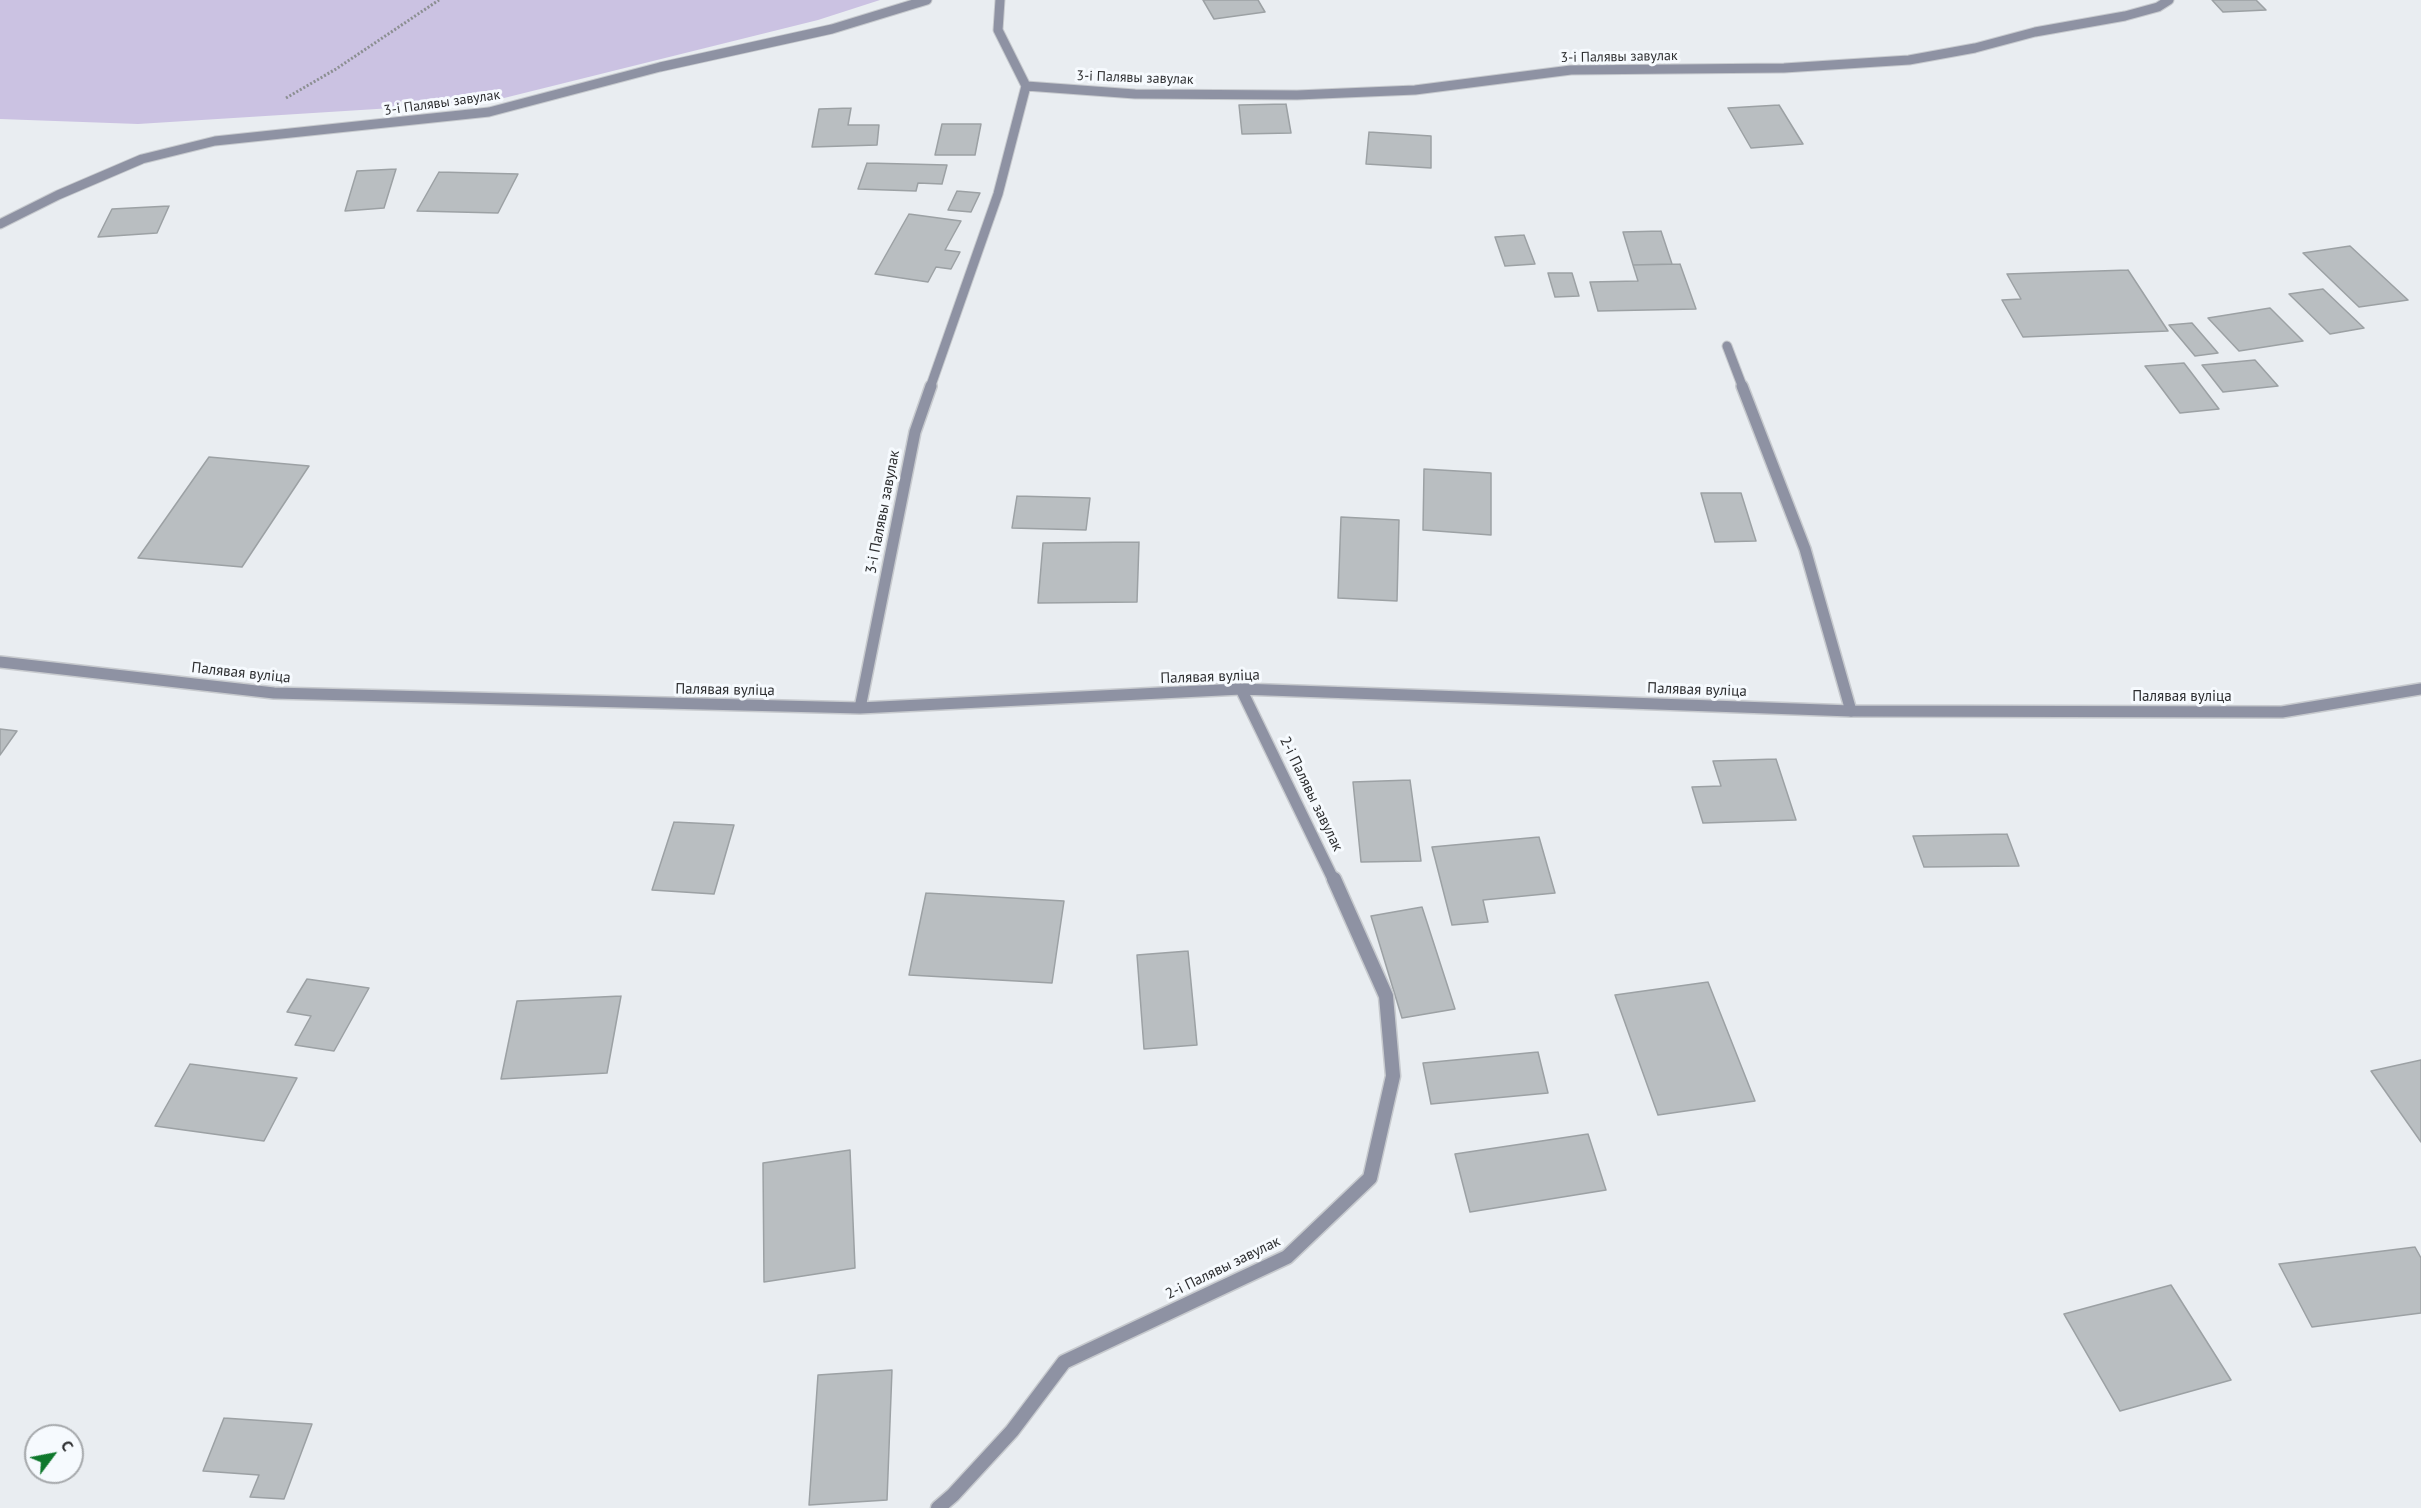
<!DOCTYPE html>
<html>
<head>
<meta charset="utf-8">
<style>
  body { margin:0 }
  #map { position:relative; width:2421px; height:1508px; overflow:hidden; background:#e9edf1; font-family:"PT Sans",sans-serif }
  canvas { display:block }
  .north { position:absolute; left:24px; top:1424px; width:60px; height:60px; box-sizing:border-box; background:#f6fafe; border:2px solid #a5a8ab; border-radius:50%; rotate:58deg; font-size:16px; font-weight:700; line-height:24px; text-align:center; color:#2c2d2f }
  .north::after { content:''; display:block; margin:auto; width:21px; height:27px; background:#0e782c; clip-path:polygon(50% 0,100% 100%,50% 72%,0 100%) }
</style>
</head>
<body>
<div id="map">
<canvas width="2421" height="1508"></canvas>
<div class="north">С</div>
</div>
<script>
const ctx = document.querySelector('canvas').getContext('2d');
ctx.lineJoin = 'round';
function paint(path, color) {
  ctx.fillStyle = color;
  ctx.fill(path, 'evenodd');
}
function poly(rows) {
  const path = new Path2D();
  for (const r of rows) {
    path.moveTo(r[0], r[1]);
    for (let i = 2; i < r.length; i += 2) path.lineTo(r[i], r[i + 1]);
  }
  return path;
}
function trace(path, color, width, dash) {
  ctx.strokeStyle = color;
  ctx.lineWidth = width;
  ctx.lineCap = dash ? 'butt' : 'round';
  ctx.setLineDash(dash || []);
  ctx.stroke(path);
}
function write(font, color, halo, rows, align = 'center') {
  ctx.font = font + ' "PT Sans",sans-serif';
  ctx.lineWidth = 6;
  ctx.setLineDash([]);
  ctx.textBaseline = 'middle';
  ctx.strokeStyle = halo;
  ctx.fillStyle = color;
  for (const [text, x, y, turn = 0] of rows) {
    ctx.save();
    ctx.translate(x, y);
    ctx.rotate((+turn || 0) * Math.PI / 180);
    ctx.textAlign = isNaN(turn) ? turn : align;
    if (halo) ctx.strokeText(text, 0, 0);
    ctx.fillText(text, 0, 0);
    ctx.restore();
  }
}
paint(poly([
  [0,0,880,0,818,20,488,102,138,124,0,119]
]), '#cbc2e2');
const building = poly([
  [1203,0,1258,0,1265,12,1214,19,1203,0],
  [2212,0,2256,0,2266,10,2223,12,2212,0],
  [1286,104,1291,133,1242,134,1239,105,1286,104],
  [1779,105,1803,144,1751,148,1728,108,1779,105],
  [851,108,848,125,879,125,877,145,812,147,819,109,851,108],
  [942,124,981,124,975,155,935,155,942,124],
  [1369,132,1431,136,1431,168,1366,164,1369,132],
  [867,163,947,165,942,184,918,183,916,191,858,189,867,163],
  [396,169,384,208,345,211,357,171,396,169],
  [439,172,518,174,498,213,417,211,439,172],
  [957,191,980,193,971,212,948,210,957,191],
  [169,206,157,233,98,237,112,209,169,206],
  [909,214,961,221,945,250,960,252,951,269,936,267,928,282,875,274,909,214],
  [1661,231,1672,264,1633,265,1623,232,1661,231],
  [1524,235,1535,264,1505,266,1495,237,1524,235],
  [2350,246,2408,300,2359,307,2303,253,2350,246],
  [1680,264,1696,309,1598,311,1590,282,1638,281,1633,265,1680,264],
  [2128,270,2168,331,2023,337,2002,300,2021,299,2007,274,2128,270],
  [1548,273,1572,273,1579,296,1555,297,1548,273],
  [2323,289,2364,328,2330,334,2289,294,2323,289],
  [2270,308,2303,341,2239,351,2208,318,2270,308],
  [2192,323,2218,353,2195,356,2169,325,2192,323],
  [2255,360,2278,386,2223,392,2202,365,2255,360],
  [2184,363,2219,409,2180,413,2145,366,2184,363],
  [209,457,309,466,242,567,138,558,209,457],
  [1424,469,1491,473,1491,535,1423,530,1424,469],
  [1701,493,1741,493,1756,541,1715,542,1701,493],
  [1017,496,1090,498,1086,530,1012,528,1017,496],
  [1341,517,1399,520,1397,601,1338,598,1341,517],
  [1139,542,1137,602,1038,603,1043,543,1139,542],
  [0,729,17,731,0,755,0,729],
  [1776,759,1796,820,1703,823,1692,787,1721,786,1713,761,1776,759],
  [1410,780,1421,861,1361,862,1353,782,1410,780],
  [674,822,734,825,714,894,652,890,674,822],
  [2007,834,2019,866,1924,867,1913,836,2007,834],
  [1539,837,1555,893,1483,900,1488,922,1452,925,1432,847,1539,837],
  [926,893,1064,901,1052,983,909,975,926,893],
  [1422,907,1455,1009,1402,1018,1371,916,1422,907],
  [1188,951,1197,1045,1144,1049,1137,955,1188,951],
  [307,979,369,988,334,1051,295,1045,311,1016,287,1012,307,979],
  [1708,982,1755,1101,1658,1115,1615,995,1708,982],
  [621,996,607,1073,501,1079,517,1001,621,996],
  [1538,1052,1548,1093,1431,1104,1423,1063,1538,1052],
  [2421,1060,2421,1142,2371,1071,2421,1060],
  [190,1064,297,1078,264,1141,155,1126,190,1064],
  [1588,1134,1606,1190,1470,1212,1455,1154,1588,1134],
  [850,1150,855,1268,764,1282,763,1163,850,1150],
  [2415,1247,2421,1258,2421,1313,2312,1327,2279,1264,2415,1247],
  [2171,1285,2231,1380,2120,1411,2064,1314,2171,1285],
  [892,1370,887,1500,809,1505,818,1375,892,1370],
  [224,1418,312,1424,284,1499,250,1497,259,1475,203,1471,224,1418]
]);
paint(building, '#b9bec1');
trace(building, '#9ca1a4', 1.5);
const serviceFar1 = poly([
  [1727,346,1743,388]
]);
const service = poly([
  [1742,386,1805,549,1851,711]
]);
const minorFar2 = poly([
  [1026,86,1135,94,1297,95,1415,90,1571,70,1784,68,1909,60,1975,48,2035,32,2125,16,2158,7,2169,0],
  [0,224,58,195,142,159,215,141,489,112,660,67,832,29,927,0],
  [930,388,998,194,1026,86,998,30,1000,0]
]);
const minorFar1 = poly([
  [0,662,274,693,860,708,1241,689,1851,711,2282,712,2421,689],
  [1241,689,1334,881],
  [860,708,915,432,931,386]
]);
const minor = poly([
  [938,1508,953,1495,1012,1431,1064,1362,1287,1257,1370,1178,1393,1076,1386,996,1334,879]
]);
trace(serviceFar1, '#c7cace', 11);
trace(service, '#c7cace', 14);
trace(minorFar2, '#c7cace', 11);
trace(minorFar1, '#c7cace', 14);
trace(minor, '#c7cace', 17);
trace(poly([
  [286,98,336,69,439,0]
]), '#8c8f92', 3, [2, 2]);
trace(serviceFar1, '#8e92a3', 9);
trace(service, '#8e92a3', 11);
trace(minorFar2, '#8e92a3', 9);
trace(minorFar1, '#8e92a3', 11);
trace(minor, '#8e92a3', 14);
write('14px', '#2c2d2f', '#f6fafe', [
  ["3-і Палявы завулак",1619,57,-1],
  ["3-і Палявы завулак",1135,78,2],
  ["3-і Палявы завулак",442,103,-8]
]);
write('15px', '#2c2d2f', '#f6fafe', [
  ["3-і Палявы завулак",883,512,-79],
  ["Палявая вуліца",241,673,6],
  ["Палявая вуліца",1210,677,-2],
  ["Палявая вуліца",725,690,1],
  ["Палявая вуліца",1697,690,2],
  ["Палявая вуліца",2182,697],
  ["2-і Палявы завулак",1311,794,64],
  ["2-і Палявы завулак",1223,1268,-26]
]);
</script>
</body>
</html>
